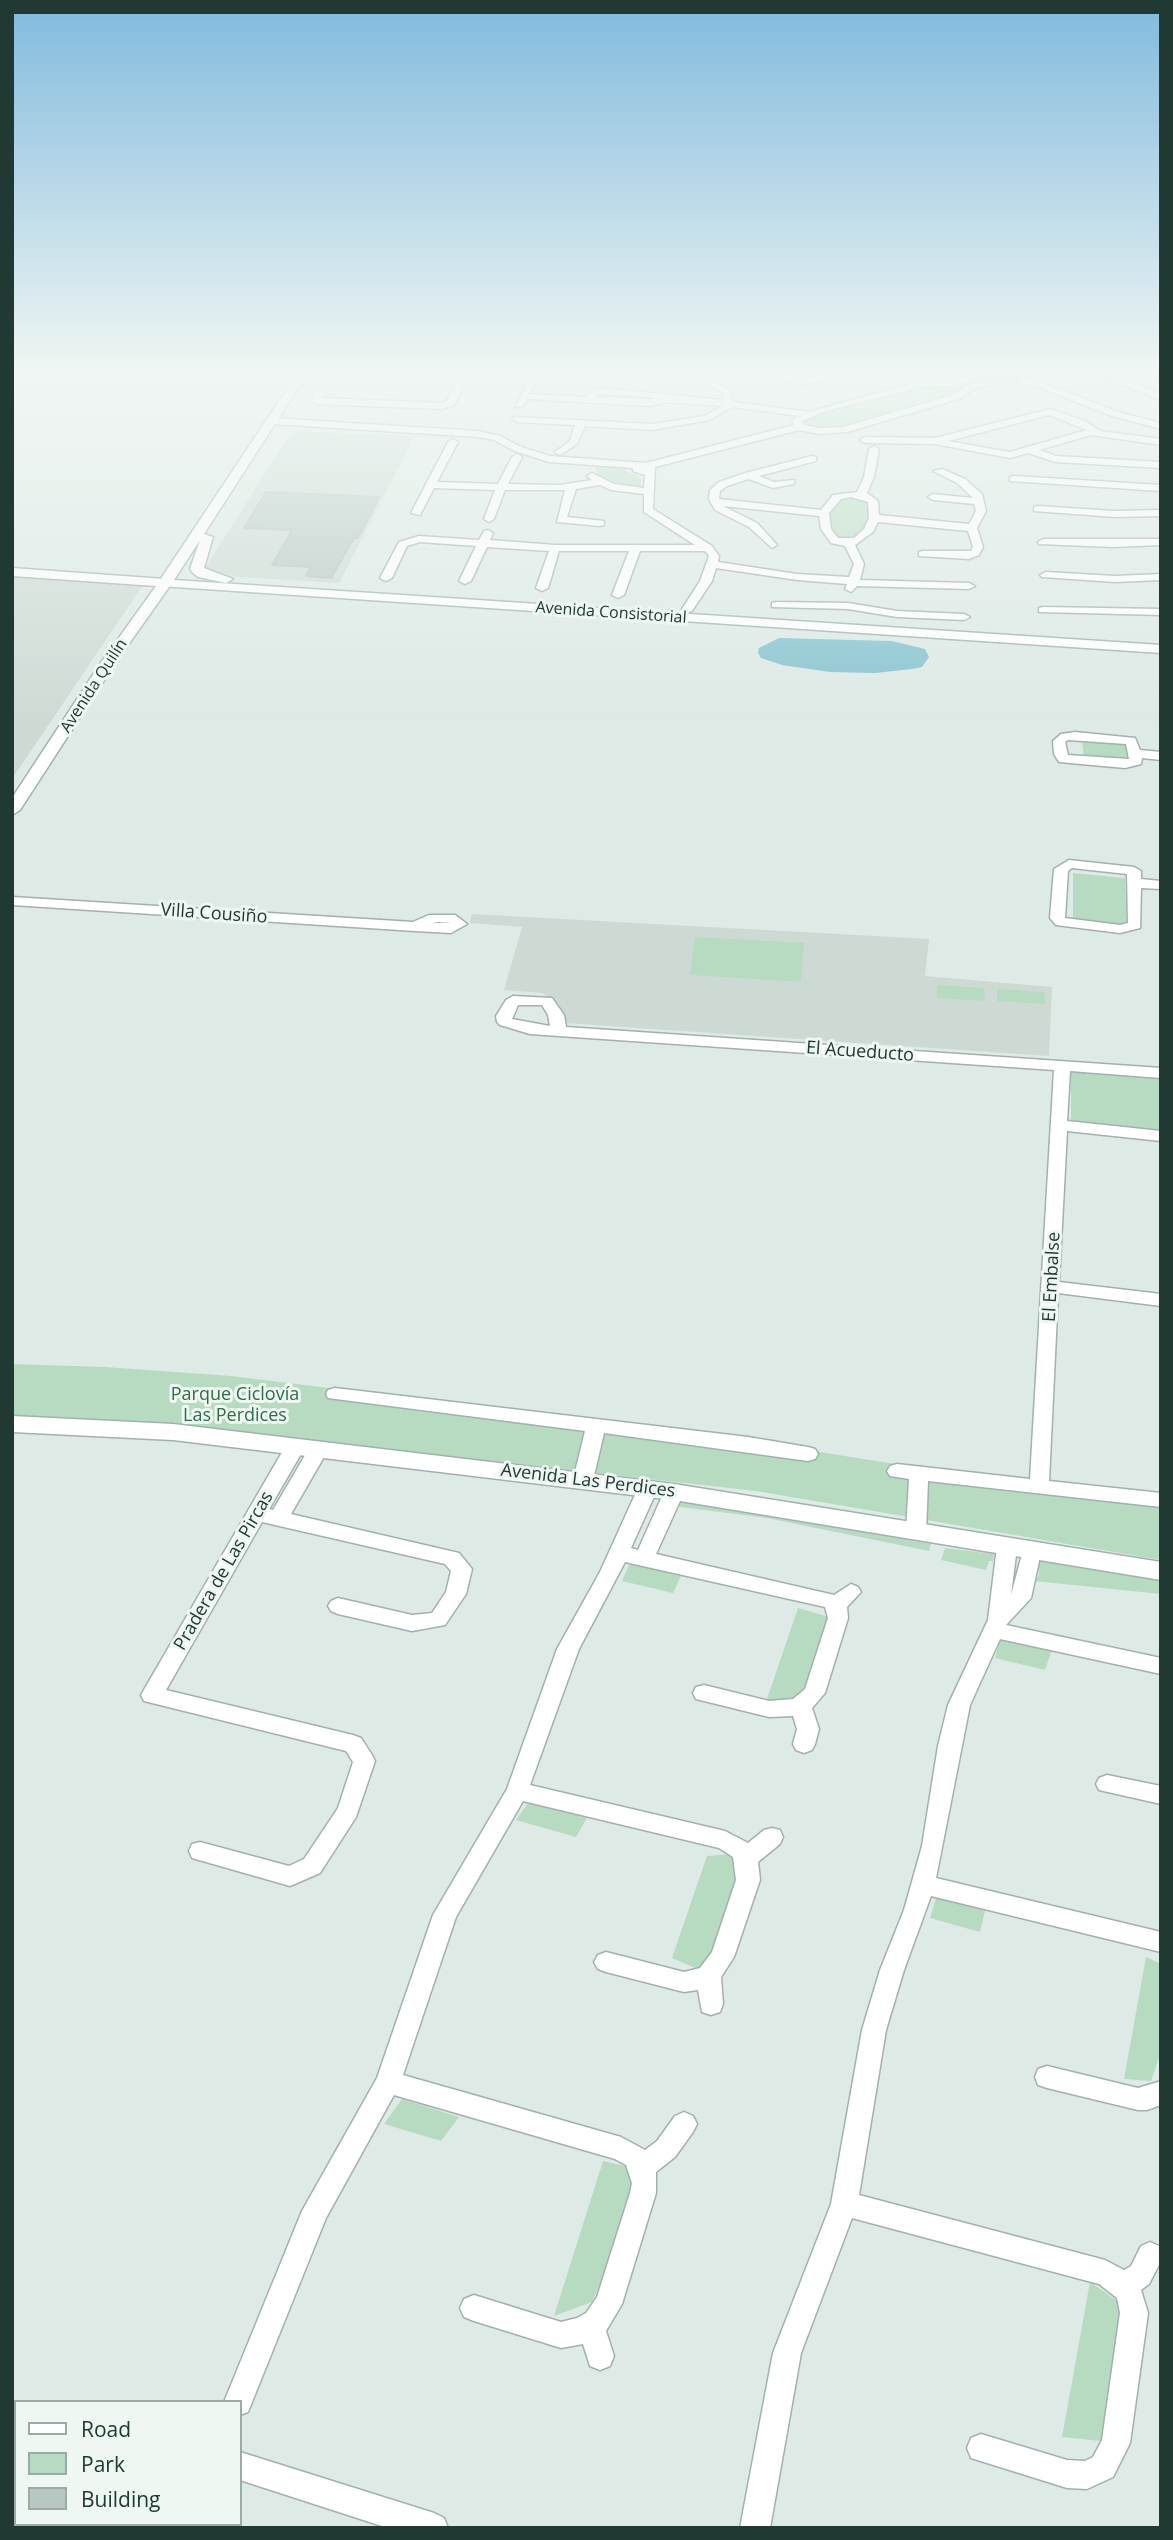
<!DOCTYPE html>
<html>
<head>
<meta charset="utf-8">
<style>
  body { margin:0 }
  #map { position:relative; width:1173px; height:2540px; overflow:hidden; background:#deeae5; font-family:"Open Sans",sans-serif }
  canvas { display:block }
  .frame { position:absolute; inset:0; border:14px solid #203933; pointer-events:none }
  .legend { position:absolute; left:14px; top:2400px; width:228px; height:126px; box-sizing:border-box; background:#eff7f3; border:2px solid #9caba6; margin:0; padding:9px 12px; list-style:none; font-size:21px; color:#203933 }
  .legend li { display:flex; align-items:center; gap:14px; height:35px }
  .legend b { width:35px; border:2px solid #9caba6 }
</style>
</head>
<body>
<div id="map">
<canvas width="1173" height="2540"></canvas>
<div class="frame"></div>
<ul class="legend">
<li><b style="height:9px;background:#fff"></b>Road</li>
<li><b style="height:19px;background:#b7dbc1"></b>Park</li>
<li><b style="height:19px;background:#b7c7c1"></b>Building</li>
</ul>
</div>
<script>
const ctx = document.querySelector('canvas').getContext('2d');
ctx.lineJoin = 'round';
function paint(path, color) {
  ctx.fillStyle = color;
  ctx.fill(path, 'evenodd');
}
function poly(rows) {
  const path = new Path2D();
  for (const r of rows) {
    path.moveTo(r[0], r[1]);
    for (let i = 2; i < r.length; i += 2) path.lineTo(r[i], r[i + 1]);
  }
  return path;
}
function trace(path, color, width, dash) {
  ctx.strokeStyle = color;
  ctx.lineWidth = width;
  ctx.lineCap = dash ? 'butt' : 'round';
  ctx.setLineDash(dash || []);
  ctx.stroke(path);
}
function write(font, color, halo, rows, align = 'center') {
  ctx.font = font + ' "Open Sans",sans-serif';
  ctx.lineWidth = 6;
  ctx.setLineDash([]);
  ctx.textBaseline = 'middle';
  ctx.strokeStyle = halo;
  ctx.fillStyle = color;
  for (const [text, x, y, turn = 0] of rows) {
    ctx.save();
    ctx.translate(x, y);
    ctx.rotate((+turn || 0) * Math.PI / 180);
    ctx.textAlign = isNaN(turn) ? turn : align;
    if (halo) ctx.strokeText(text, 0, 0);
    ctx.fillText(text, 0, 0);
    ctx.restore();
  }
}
paint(poly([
  [292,431,415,436,339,583,238,577,205,568],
  [12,576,143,585,12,779],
  [472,914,929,939,925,976,1052,987,1049,1056,565,1023,565,1015,543,993,504,990,522,927,470,923]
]), '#cddad4');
paint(poly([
  [986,371,1041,371,1031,380,983,386,961,400,850,432,826,434,808,431,798,420,805,416,925,383,978,377],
  [595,467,623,469,642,479,640,489,615,485,598,475],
  [850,496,864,498,869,503,870,516,867,525,853,540,836,538,829,524,832,508,841,498],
  [1082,739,1131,742,1133,763,1084,760],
  [1073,873,1125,878,1127,930,1073,925],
  [695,937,804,943,801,982,690,975],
  [937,985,984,988,985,1001,937,998],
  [997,989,1044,992,1046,1004,997,1001],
  [1071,1072,1161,1078,1161,1131,1071,1122],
  [12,1364,105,1367,231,1376,712,1435,1161,1506,1161,1560,756,1491,694,1484,209,1431,12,1419],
  [675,1501,730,1506,931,1544,929,1551,767,1518,673,1506],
  [945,1548,994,1554,993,1561,989,1561,986,1570,941,1560],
  [1039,1561,1161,1579,1161,1594,1034,1581,1039,1575],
  [630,1563,681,1576,673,1593,622,1581],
  [798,1608,829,1617,803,1694,791,1704,767,1699],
  [1001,1637,1052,1650,1045,1670,995,1658],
  [528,1803,587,1818,576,1837,516,1820],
  [734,1854,738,1873,711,1959,698,1969,672,1958,707,1856],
  [937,1895,986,1907,980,1932,930,1918],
  [1146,1957,1161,1964,1161,2052,1151,2081,1124,2079],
  [402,2099,459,2117,441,2141,384,2124],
  [603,2161,634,2168,629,2199,607,2267,592,2302,554,2316],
  [1090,2282,1123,2305,1101,2441,1062,2437]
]), '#b7dbc1');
paint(poly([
  [779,638,892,641,925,649,929,657,922,667,912,669,875,673,830,672,782,665,761,658,758,653,759,648]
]), '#86c3cf');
const building = poly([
  [266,492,379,497,358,538,354,538,331,578,306,576,311,567,272,565,292,530,244,528,266,492]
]);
paint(building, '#b7c7c1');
trace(building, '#b1c3bc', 2);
const minor = poly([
  [355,371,400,371,405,374,400,377,359,375,355,371],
  [458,371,467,371,470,374,454,405,443,409,317,404,312,401,315,391,320,388,325,391,322,398,442,403,447,401,460,374,458,371],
  [532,371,541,371,529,394,586,397,588,392,601,388,724,400,723,393,696,380,633,371,664,371,701,375,730,390,733,402,809,412,921,381,958,379,977,374,982,377,958,385,921,387,826,411,802,421,803,425,820,428,843,427,953,395,967,385,999,379,999,383,973,389,959,399,847,432,820,434,799,430,655,467,653,509,712,546,719,556,718,562,797,574,849,577,854,564,845,546,831,543,821,529,819,516,723,506,757,523,777,545,772,548,749,527,715,510,709,499,710,490,719,482,745,473,812,456,816,457,816,461,759,476,774,482,794,480,794,484,773,488,749,479,727,486,720,491,719,499,821,510,833,495,857,492,864,477,869,449,874,446,879,449,874,477,867,493,878,501,879,515,969,524,976,511,974,504,933,500,928,497,933,494,973,498,957,483,933,471,942,469,965,479,982,494,986,511,977,528,983,547,979,555,969,559,919,556,919,552,923,551,971,551,973,547,968,531,878,522,873,532,855,545,864,564,860,580,969,583,975,586,969,589,857,586,851,592,845,589,847,584,797,580,716,568,712,581,692,611,688,612,682,609,700,581,709,556,705,551,640,551,624,595,618,598,612,595,629,551,559,551,548,588,542,591,536,588,549,551,487,547,471,581,465,584,459,581,476,546,420,542,407,546,392,578,386,581,380,578,399,542,419,536,479,540,484,531,488,530,493,533,490,540,555,545,695,545,644,512,644,494,611,490,600,485,576,489,567,517,604,521,604,525,600,526,557,522,565,490,505,490,494,519,489,522,484,519,495,490,434,488,420,515,411,513,448,442,453,439,458,442,437,482,498,484,512,457,517,454,522,457,508,484,560,485,592,480,587,476,592,473,614,484,644,488,645,475,633,471,633,468,549,462,515,451,494,440,478,437,271,424,266,421,271,418,478,431,500,436,521,447,550,456,646,463,794,425,792,420,799,416,732,407,709,420,652,430,585,426,577,444,560,455,555,452,570,441,575,425,517,422,512,419,514,417,652,424,704,416,723,406,666,402,651,406,527,399,522,407,516,407,532,371],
  [601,394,650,397,655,399,595,397,601,394],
  [851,497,868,502,869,518,864,529,854,538,838,538,831,529,829,513,841,499,851,497],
  [773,371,784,371,795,378,804,379,842,371,859,371,804,385,789,382,773,371],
  [1145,371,1161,371,1161,377,1147,373,1145,371],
  [1110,377,1128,380,1161,394,1161,400,1123,385,1107,382,1107,378,1110,377],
  [1023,378,1044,383,1118,412,1161,423,1161,429,1112,416,1038,387,1020,383,1018,381,1023,378],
  [1050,409,1085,421,1100,431,1161,439,1161,445,1091,435,1039,450,1056,456,1161,462,1161,468,1055,462,1028,453,1010,458,935,444,865,443,860,440,865,437,935,438,1050,409],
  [1049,415,1087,430,1010,452,948,441,1049,415],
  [1014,476,1161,485,1161,491,1010,481,1010,477,1014,476],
  [1038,506,1115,511,1161,510,1161,516,1115,517,1034,511,1034,507,1038,506],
  [1043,539,1161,539,1161,545,1113,547,1039,544,1038,542,1043,539],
  [1046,572,1115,576,1161,574,1161,580,1115,582,1042,577,1040,575,1046,572],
  [776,602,848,603,897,611,964,614,970,617,964,620,897,617,848,609,772,607,772,603,776,602],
  [1043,607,1161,609,1161,615,1039,612,1039,608,1043,607],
  [1075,732,1135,738,1140,750,1161,752,1161,760,1142,758,1141,764,1125,768,1059,762,1054,754,1053,741,1061,734,1075,732],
  [1068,740,1126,744,1129,759,1068,755,1065,742,1068,740],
  [1069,860,1134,867,1141,871,1141,879,1161,881,1161,889,1141,888,1140,928,1120,933,1056,925,1050,918,1054,869,1069,860],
  [1072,868,1127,874,1128,923,1120,925,1065,918,1068,871,1072,868],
  [12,897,413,922,429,915,455,915,467,924,451,933,415,931,12,905,12,897],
  [438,922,451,923,432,923,438,922],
  [513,996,552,998,564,1015,566,1027,1161,1068,1161,1078,1070,1071,1067,1121,1161,1131,1161,1141,1067,1131,1059,1282,1161,1294,1161,1306,1058,1293,1049,1481,1161,1493,1161,1507,928,1481,926,1532,923,1537,916,1539,909,1537,906,1532,909,1479,890,1476,887,1471,890,1466,897,1464,1030,1479,1054,1070,530,1034,500,1025,497,1022,496,1016,506,1000,513,996],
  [518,1005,542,1005,548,1015,550,1026,512,1019,518,1005],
  [335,1388,748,1437,808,1447,815,1449,818,1454,815,1459,808,1461,604,1433,593,1480,590,1485,583,1487,576,1485,573,1480,585,1431,328,1398,326,1394,328,1390,335,1388],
  [295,1440,302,1442,305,1447,269,1509,273,1510,311,1445,325,1445,328,1450,291,1514,459,1553,472,1569,466,1594,445,1625,412,1631,338,1614,331,1611,328,1606,331,1601,338,1598,412,1615,432,1613,446,1592,451,1571,445,1564,262,1522,166,1690,353,1735,361,1738,372,1755,375,1761,356,1817,320,1873,290,1886,192,1858,189,1851,192,1844,200,1842,289,1866,304,1859,338,1808,353,1762,346,1751,152,1703,144,1701,141,1695,288,1442,295,1440],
  [648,1481,655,1483,658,1488,631,1548,638,1550,664,1492,667,1487,674,1485,681,1487,684,1492,656,1554,834,1595,851,1584,858,1587,861,1592,847,1607,848,1618,825,1693,812,1708,819,1729,815,1744,812,1750,804,1753,796,1750,793,1744,797,1729,793,1716,769,1717,696,1699,693,1693,696,1687,704,1685,769,1701,793,1699,805,1689,828,1618,825,1607,625,1562,579,1649,530,1785,725,1831,748,1843,764,1830,772,1828,780,1830,783,1837,780,1844,758,1862,760,1880,734,1957,721,1977,723,2004,720,2012,711,2015,702,2012,698,1990,684,1992,606,1972,598,1969,594,1962,598,1955,606,1952,684,1972,700,1968,712,1952,736,1880,733,1857,719,1848,523,1801,456,1917,403,2075,621,2137,645,2150,657,2141,675,2116,684,2112,693,2116,697,2124,693,2132,675,2157,656,2172,656,2193,622,2304,606,2331,614,2356,610,2366,600,2370,590,2366,583,2344,561,2348,474,2321,464,2317,460,2308,464,2299,474,2295,561,2322,577,2318,586,2313,597,2297,630,2193,632,2183,626,2165,615,2159,394,2095,326,2218,248,2412,240,2415,240,2402,224,2402,302,2211,377,2078,433,1915,507,1789,557,1649,600,1572,638,1488,641,1483,648,1481],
  [1007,1540,1014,1542,1017,1547,1011,1595,1024,1547,1031,1545,1038,1547,1041,1552,1031,1598,1006,1625,1161,1658,1161,1674,1000,1639,970,1705,936,1878,1161,1932,1161,1952,931,1896,904,1970,886,2030,859,2195,1105,2260,1124,2270,1131,2266,1141,2246,1150,2242,1159,2246,1161,2261,1149,2284,1141,2290,1148,2313,1130,2443,1113,2477,1087,2489,1067,2488,971,2458,967,2448,971,2438,981,2434,1067,2460,1085,2461,1093,2457,1102,2440,1120,2313,1117,2298,1099,2284,852,2218,801,2353,770,2528,740,2528,773,2353,831,2204,862,2030,880,1970,904,1910,922,1846,938,1746,948,1705,988,1620,997,1547,1000,1542,1007,1540],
  [1107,1775,1161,1786,1161,1804,1099,1790,1096,1784,1099,1778,1107,1775],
  [1047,2066,1138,2088,1161,2081,1161,2105,1147,2110,1138,2110,1047,2088,1038,2085,1035,2077,1038,2069,1047,2066],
  [240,2452,434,2513,444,2518,448,2528,388,2528,240,2480,240,2452],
  [156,2524,185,2524,184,2528,155,2528,156,2524]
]);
const tertiary = poly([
  [12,568,165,579,172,583,114,665,20,810,12,815,12,798,100,664,156,586,12,576,12,568],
  [12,1416,173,1424,674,1484,1161,1562,1161,1580,674,1500,173,1440,12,1432,12,1416]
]);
const secondary = poly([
  [299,371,309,371,204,534,213,537,204,568,233,579,226,583,198,577,192,572,190,569,200,540,174,580,1161,645,1161,653,160,586,158,583,299,371]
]);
trace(minor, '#a1b1ac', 3);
trace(tertiary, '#a1b1ac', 3);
trace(secondary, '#9eb5ad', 3);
paint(minor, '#fff');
paint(tertiary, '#fff');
paint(secondary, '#fff');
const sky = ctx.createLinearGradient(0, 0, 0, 726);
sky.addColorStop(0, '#81bade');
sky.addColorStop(0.51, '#f0f6f3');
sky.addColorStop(1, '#f0f6f300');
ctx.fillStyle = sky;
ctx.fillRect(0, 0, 1173, 726);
write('16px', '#203933', '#eff7f3', [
  ["Avenida Consistorial",611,613,4],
  ["Avenida Quilín",94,686,-57]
]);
write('18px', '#203933', '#eff7f3', [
  ["Villa Cousiño",214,914,4],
  ["El Acueducto",860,1052,4],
  ["El Embalse",1052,1277,-87],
  ["Avenida Las Perdices",588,1481,7],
  ["Pradera de Las Pircas",224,1571,-60]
]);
write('18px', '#2b6f46', '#eff7f3', [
  ["Parque Ciclovía",235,1395],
  ["Las Perdices",235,1416]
]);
</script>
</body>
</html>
